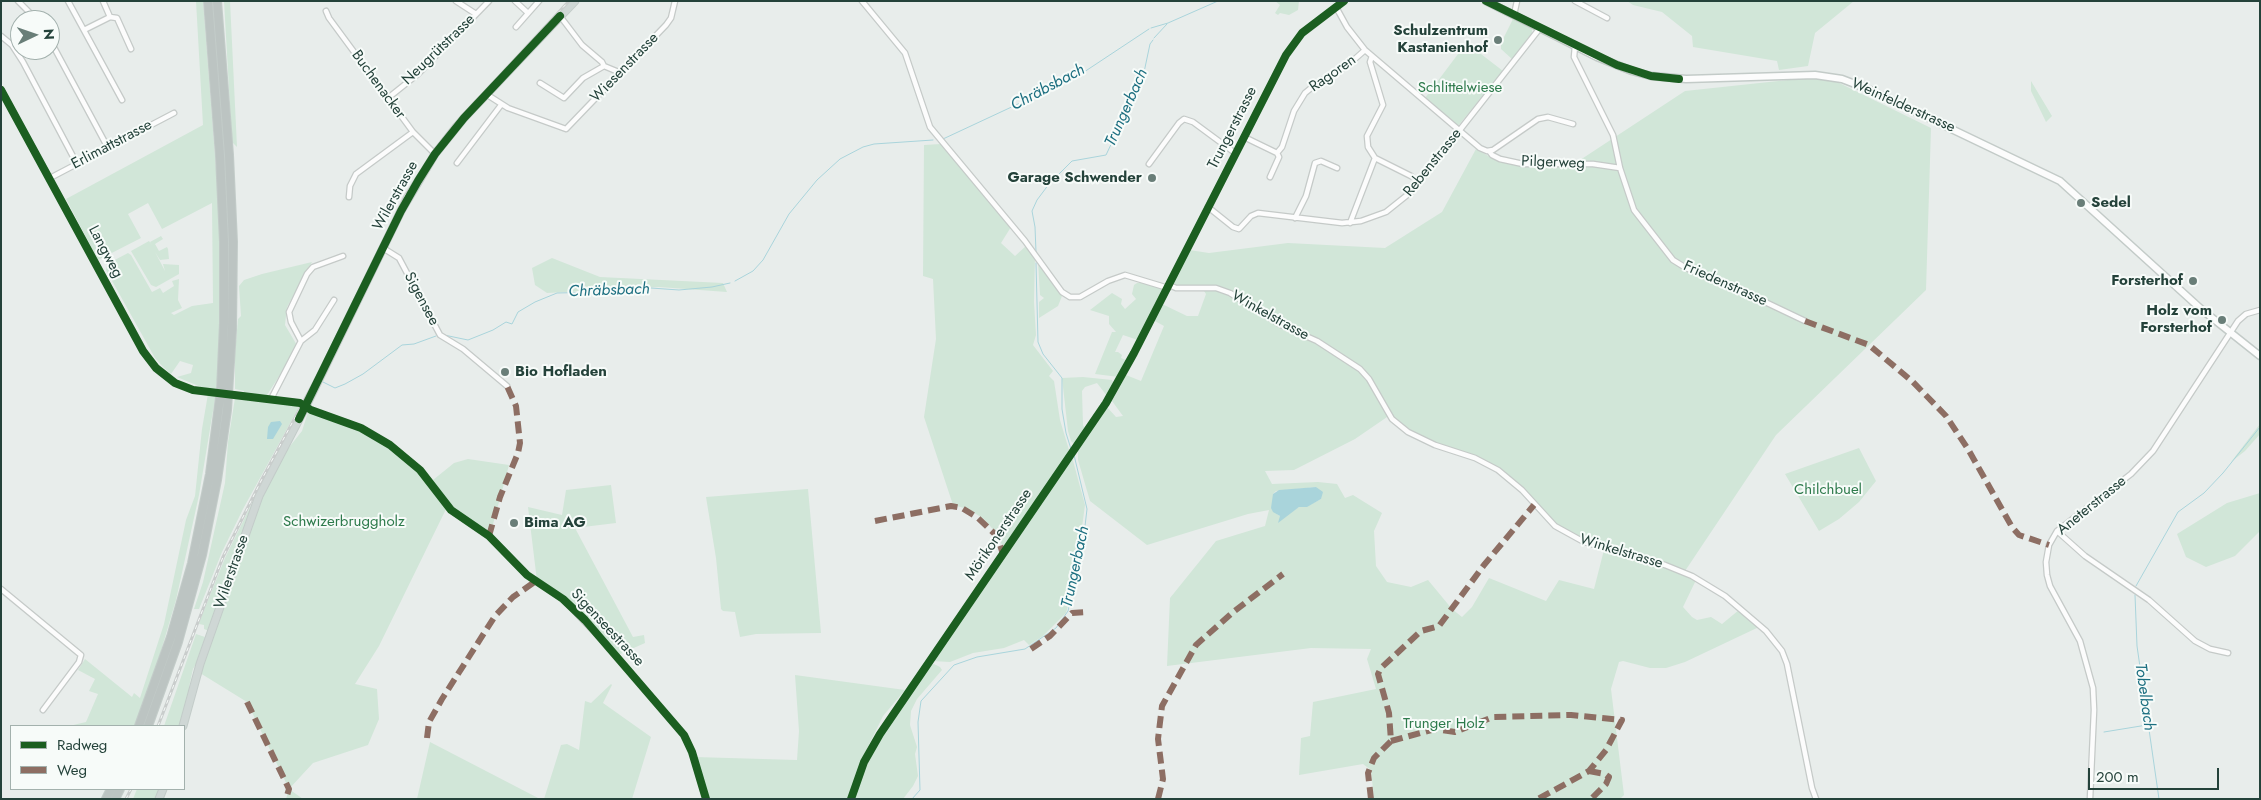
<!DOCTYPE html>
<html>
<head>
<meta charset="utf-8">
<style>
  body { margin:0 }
  #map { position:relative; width:2261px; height:800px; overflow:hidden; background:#e8edeb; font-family:Jost,sans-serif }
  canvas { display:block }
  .frame { position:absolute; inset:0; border:2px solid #24423a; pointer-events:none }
  .legend { position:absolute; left:10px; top:725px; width:175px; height:65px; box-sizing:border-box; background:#f7fbf9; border:1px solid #a3b1ad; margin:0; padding:6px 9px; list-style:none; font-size:15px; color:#24423a }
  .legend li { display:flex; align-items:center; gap:10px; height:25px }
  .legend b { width:25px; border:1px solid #a3b1ad }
  .north { position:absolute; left:10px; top:10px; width:50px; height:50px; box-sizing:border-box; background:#f7fbf9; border:1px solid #a3b1ad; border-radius:50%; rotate:87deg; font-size:14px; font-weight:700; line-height:20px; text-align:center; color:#24423a }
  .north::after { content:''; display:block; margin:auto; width:18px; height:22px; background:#697e78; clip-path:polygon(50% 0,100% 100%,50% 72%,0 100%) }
  .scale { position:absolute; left:2088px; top:768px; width:131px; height:22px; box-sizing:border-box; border:2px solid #24423a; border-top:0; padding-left:6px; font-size:15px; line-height:18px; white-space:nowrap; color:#24423a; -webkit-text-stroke:4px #f7fbf9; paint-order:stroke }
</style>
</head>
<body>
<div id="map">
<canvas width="2261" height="800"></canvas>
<div class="frame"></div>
<ul class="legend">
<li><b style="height:6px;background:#1b5e20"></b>Radweg</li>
<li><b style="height:6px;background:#8d6e63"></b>Weg</li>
</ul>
<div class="north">N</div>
<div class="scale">200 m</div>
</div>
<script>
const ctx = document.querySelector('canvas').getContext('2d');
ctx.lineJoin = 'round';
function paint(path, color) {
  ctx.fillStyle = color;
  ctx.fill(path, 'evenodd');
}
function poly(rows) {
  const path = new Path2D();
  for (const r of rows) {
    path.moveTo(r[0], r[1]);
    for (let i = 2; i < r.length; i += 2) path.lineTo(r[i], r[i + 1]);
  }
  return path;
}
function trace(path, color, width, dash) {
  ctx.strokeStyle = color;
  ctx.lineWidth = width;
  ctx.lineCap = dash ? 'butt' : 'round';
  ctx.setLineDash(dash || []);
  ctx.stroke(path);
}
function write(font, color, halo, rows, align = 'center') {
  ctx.font = font + ' Jost,sans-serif';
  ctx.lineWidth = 4;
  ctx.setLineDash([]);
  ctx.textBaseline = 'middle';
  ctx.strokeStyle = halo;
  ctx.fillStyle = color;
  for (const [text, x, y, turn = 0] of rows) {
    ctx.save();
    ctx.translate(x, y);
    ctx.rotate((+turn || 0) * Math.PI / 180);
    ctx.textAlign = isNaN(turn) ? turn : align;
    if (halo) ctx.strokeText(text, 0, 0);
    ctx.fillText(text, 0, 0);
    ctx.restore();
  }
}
paint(poly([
  [196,1,203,1,222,247,221,338,216,390,201,387,177,377,191,373,193,365,180,361,171,374,163,367,155,358,106,270,107,264,128,253,131,255,152,292,160,288,163,293,174,286,172,281,179,279,178,300,182,308,171,313,174,315,192,306,213,303,212,203,162,229,148,203,128,214,141,238,98,260,66,199,203,125],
  [224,1,230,1,237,147,232,142],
  [1275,1,1299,1,1298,10,1289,15,1280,13,1278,15,1275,13,1280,5],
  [1627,1,1854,1,1815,33,1808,66,1779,70,1777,61,1693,47,1692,36,1662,12,1633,5],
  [1513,19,1532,29,1532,35,1512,59,1501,49,1501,43],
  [1468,44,1503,71,1458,126,1425,98,1464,46],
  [1825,76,1931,128,1926,290,1776,435,1685,571,1588,542,1558,526,1516,482,1497,468,1478,458,1431,442,1406,429,1390,415,1355,439,1294,470,1265,471,1272,484,1318,482,1337,484,1345,498,1353,495,1382,513,1374,531,1376,566,1387,582,1411,587,1428,580,1452,609,1462,617,1472,607,1489,578,1546,601,1559,580,1594,589,1604,550,1669,568,1696,580,1683,607,1692,617,1697,620,1711,617,1722,624,1739,610,1759,627,1685,662,1666,668,1650,668,1623,661,1619,662,1611,689,1624,795,1620,799,1374,799,1371,770,1363,764,1299,775,1301,738,1310,736,1313,702,1376,689,1367,659,1371,649,1311,648,1167,666,1170,598,1216,541,1265,526,1269,510,1248,514,1147,545,1090,501,1078,460,1078,447,1107,407,1116,417,1123,416,1112,401,1126,375,1141,381,1164,326,1153,320,1162,304,1187,316,1198,316,1206,294,1204,291,1205,286,1178,287,1174,283,1189,250,1209,253,1288,243,1385,248,1442,212,1476,149,1492,158,1574,167,1574,164,1685,91],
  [1316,487,1321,499,1307,506,1299,507,1287,514,1280,516,1277,514,1273,494,1276,491],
  [2031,81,2052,116,2046,122,2031,91],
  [941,144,1011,227,1001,243,1015,256,1026,246,1035,257,1034,302,1036,335,1033,345,1053,371,1049,376,1054,381,1060,420,1069,450,1062,464,1003,547,997,534,984,519,968,509,953,505,924,417,936,339,933,279,923,276,924,145],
  [161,236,163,239,155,244,159,251,167,247,168,249,169,259,160,260,155,252,165,271,163,264,179,265,179,274,156,287,151,285,131,251,149,241,152,245,150,242],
  [552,258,600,277,723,283,727,292,659,287,547,293,535,285,532,268],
  [1038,261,1062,296,1058,306,1039,318,1039,302,1044,298,1040,295],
  [312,262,287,307,285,325,298,347,267,395,244,393,244,391,235,389,235,354,238,319,241,316,239,286,244,280,262,274],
  [1141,280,1163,288,1163,292,1138,340,1123,335,1115,352,1118,352,1122,355,1121,358,1128,361,1119,377,1095,374,1112,332,1116,332,1109,324,1109,316,1090,310,1112,293,1122,299,1121,304,1125,309,1136,299,1132,294,1134,285,1137,283,1141,283],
  [1083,377,1112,380,1114,385,1107,396,1097,383,1085,387,1082,391,1083,425,1085,429,1075,445,1071,441,1068,431,1062,378],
  [208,394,215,395,215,399,199,495,176,600,156,668,135,726,69,726,86,722,98,694,89,691,95,679,78,670,85,659,132,697,134,693,140,698,164,624,186,520,195,496,202,429],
  [235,398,287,403,299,407,243,509,222,552,199,609,194,609,203,582,225,483,228,442],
  [309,409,361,428,390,445,420,470,448,505,379,646,355,684,377,689,379,719,368,745,313,763,289,789,303,799,286,799,289,789,247,702,200,673,271,470,302,431],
  [2260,424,2260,434,2245,451,2231,462],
  [1859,448,1876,481,1859,502,1839,519,1819,531,1785,474],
  [1072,457,1085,505,1075,579,1066,613,1043,636,1029,645,1024,640,1004,648,973,653,950,662,932,661],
  [468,459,509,465,492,528,488,532,451,507,432,484,433,480,454,463],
  [611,485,616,523,575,528,633,637,644,635,645,643,618,655,571,605,537,581,528,507,562,515,566,490],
  [808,489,821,633,756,634,740,637,735,612,723,611,721,609,716,558,706,497],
  [2260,493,2260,531,2235,556,2206,567,2186,557,2177,534,2227,503],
  [252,503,253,504,209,631,204,629,204,625,199,624,200,620,225,558],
  [196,634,205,637,196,664,193,669,189,687,190,692,181,726,164,726],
  [934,664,940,667,942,670,917,699,911,711,910,725,917,747,915,754,918,776,913,786,903,799,853,799,872,749,926,667],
  [795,675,905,690,883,716,859,765,848,799,709,799,695,757,797,760,799,731],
  [611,684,612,685,603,703,651,737,632,799,544,799,561,745,567,744,579,750,585,701,591,703],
  [430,742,540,799,417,799],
  [137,789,160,789,157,799,133,799]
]), '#d1e6d8');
paint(poly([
  [280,421,282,424,273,439,267,439,268,427,271,422],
  [1316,487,1323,492,1321,499,1307,507,1299,507,1278,523,1280,516,1273,512,1271,508,1273,494,1279,490]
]), '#a9d4db');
trace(poly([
  [1151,28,1168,23,1218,1],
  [1154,38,1167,24],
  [943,139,1078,76,1149,29],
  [1036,252,1035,227,1032,211,1037,200,1049,184,1072,161,1106,155,1143,77,1150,44,1153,40],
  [1036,263,1038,342,1043,354,1062,378,1062,409,1066,433,1071,449],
  [735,281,753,271,763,260,789,214,817,180,840,159,863,147,874,144,933,140],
  [444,335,468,340,493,330,506,322,512,324,518,312,535,302,557,293,648,291,651,288,679,290,712,287,730,283],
  [323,382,335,388,345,384,363,374,402,345,414,344,436,336],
  [2136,586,2178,512,2204,493,2223,473,2260,427],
  [2135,595,2137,646,2159,799],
  [2104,732,2147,725],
  [912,799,920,790,918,722,921,701,954,665,977,657,1025,649,1056,628,1068,611,1082,552,1087,509,1074,455]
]), '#a9d4db', 1);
const street = poly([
  [18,1,37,20],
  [68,1,122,100],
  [103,1,110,17],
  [456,1,476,14],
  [515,1,528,13],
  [862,1,905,53,930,127,1025,241,1062,292,1070,297,1080,297,1108,281,1125,275,1168,288],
  [1575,1,1607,18],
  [1336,7,1347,27,1365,50,1480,148,1487,151,1493,150,1538,119,1548,117,1573,124],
  [326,11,329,18,413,132,435,154],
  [1514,15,1517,1],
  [560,16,582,45,602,62,604,66,621,73],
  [110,17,117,18,131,49],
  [516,27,539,1],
  [84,30,110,17],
  [1,36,12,45,23,62,77,164],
  [50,40,108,148],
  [1575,46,1574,57,1613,135,1620,168,1634,210,1673,260,1686,268,1763,301,1805,321],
  [540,83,564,98,583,78,604,66],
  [1,90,147,357,160,372,175,383,193,390,215,393],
  [486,94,508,108,566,129,666,25,671,18,675,1],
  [388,98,418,74,489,1],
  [1244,137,1277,153,1282,147,1294,111,1305,93,1316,84,1348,65,1365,50],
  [1489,151,1492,155,1500,159,1523,164,1593,164,1620,168],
  [1375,158,1411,176],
  [457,163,501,105],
  [1149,164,1179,123,1184,119,1193,122,1235,153],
  [1270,177,1279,157,1277,153],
  [50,178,174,113],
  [349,197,350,186,356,174,413,132],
  [1208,207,1233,227,1239,229,1251,216,1258,213,1342,223,1361,221,1386,212,1411,192,1540,28],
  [1295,218,1306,196,1315,163,1321,161,1337,168],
  [1350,223,1375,158,1368,147,1367,136,1383,105,1370,62,1372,56],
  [383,248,399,258,440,335,463,349,507,386],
  [1169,285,1176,288,1216,288,1230,293,1281,325,1317,341,1360,369,1369,379,1392,419,1408,432,1435,445,1475,458,1498,470,1522,490,1555,526,1584,542,1665,565,1692,576,1725,596,1766,631,1782,651,1787,664,1812,788,1816,799],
  [301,341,291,322,289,312,307,274,313,267,343,256],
  [234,395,300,403,311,410,361,428,390,445,420,470,451,510,489,536,527,575,563,599,605,643,684,735,692,752,706,799],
  [271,399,301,341,315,330,334,300],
  [2057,531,2085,556,2149,600,2195,641,2210,649,2228,653],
  [1,589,81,655,79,662,43,710],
  [851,799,864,762,880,734,1106,403,1134,353,1286,55,1302,33,1344,1],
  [2090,799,2094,710,2093,688,2080,641,2050,586,2047,575,2046,562,2049,545,2057,531,2131,474,2153,451,2238,321,2246,314,2260,310]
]);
const secondary = poly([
  [1486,1,1597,57,1632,71,1651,76,1686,79,1815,75,1842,79,1868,89,2060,181,2201,309,2260,356]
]);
const primary = poly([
  [183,726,200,664,259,496,306,406,401,211,435,154,464,118,575,1],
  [159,799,163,789]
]);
const highway = poly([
  [139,726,171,637,192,563,210,474,221,390,224,323,224,242,220,156,208,1],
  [148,726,178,642,202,555,217,480,227,410,232,330,233,242,229,155,217,1],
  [106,799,111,789],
  [115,799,120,789]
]);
trace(street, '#c5cac8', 7);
trace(secondary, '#c3cbc8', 9);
trace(primary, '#c3ccc9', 9);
trace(highway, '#c3ccc9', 10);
trace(street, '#fcfcfc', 4.5);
trace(secondary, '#fcfcfc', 6);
trace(primary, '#cfd7d5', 7);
trace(highway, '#bcc4c2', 8);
const rail = poly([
  [158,726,223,557,262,479,328,356,405,196,433,152,454,125,569,1],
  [126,799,131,789]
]);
trace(rail, '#c9cdcc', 3);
trace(rail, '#f7fbf9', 1, [4]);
trace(poly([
  [1805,321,1869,345,1913,382,1946,416,1968,449,2012,527,2019,535,2049,545],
  [875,521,951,506,962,508,978,518,997,536,1003,554],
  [489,536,500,497,518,453,520,443,516,406,507,386],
  [1031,649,1050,636,1072,613,1088,612],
  [247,702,289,789,286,799],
  [427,738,429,722,442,699,495,616,513,597,536,581],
  [1391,741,1435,729,1455,732,1493,717,1571,715,1622,720,1606,750,1589,771,1538,799],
  [1589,771,1605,774,1609,777,1606,784,1591,799],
  [1158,799,1163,779,1158,739,1162,706,1196,645,1232,613,1283,574],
  [1371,799,1368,773,1374,758,1391,741,1389,713,1378,674,1381,668,1421,631,1439,626,1484,565,1534,505]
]), '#8d6e63', 6, [12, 6]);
trace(poly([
  [1486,1,1617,65,1651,76,1679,79],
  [1,90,143,351,156,368,175,383,193,390,300,403,311,410,361,428,390,445,420,470,451,510,489,536,527,575,563,599,585,620,684,735,692,752,706,799],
  [299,419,401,211,418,181,435,154,464,118,560,16],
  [851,799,864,762,880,734,1106,403,1134,353,1286,55,1302,33,1344,1]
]), '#1b5e20', 8);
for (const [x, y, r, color] of [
  [1498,40,5,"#697e78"],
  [1152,178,5,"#697e78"],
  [2081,203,5,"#697e78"],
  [2193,281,5,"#697e78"],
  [2222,320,5,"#697e78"],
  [505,372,5,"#697e78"],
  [514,523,5,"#697e78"]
]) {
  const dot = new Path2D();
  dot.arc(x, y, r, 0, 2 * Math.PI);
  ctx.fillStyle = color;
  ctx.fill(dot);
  trace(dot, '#f7fbf9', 2);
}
write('bold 15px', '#24423a', '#f7fbf9', [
  ["Schulzentrum",1488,31],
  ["Kastanienhof",1488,48],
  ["Garage Schwender",1142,178],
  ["Sedel",2091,203,"left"],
  ["Forsterhof",2183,281],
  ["Holz vom",2212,311],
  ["Forsterhof",2212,328],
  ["Bio Hofladen",515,372,"left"],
  ["Bima AG",524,523,"left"]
], 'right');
write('15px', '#24423a', '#f7fbf9', [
  ["Neugrütstrasse",439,50,-44],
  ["Wiesenstrasse",625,68,-46],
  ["Ragoren",1333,74,-35],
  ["Buchenacker",378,85,54],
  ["Weinfelderstrasse",1903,106,24],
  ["Trungerstrasse",1233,128,-63],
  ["Erlimattstrasse",112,145,-28],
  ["Rebenstrasse",1433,163,-51],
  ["Pilgerweg",1553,163,2],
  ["Wilerstrasse",396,196,-61],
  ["Langweg",105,252,62],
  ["Friedenstrasse",1725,284,24],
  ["Sigensee",421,299,62],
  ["Winkelstrasse",1270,316,29],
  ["Aneterstrasse",2092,506,-39],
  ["Mörikonerstrasse",999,535,-56],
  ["Winkelstrasse",1621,552,17],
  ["Wilerstrasse",232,572,-71],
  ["Sigenseestrasse",607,628,47]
]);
write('15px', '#2d7a4b', '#f7fbf9', [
  ["Schlittelwiese",1460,88],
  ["Chilchbuel",1828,490],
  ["Schwizerbruggholz",344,522],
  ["Trunger Holz",1444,724]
]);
write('italic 16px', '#1c6f80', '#f7fbf9', [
  ["Chräbsbach",1048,88,-28],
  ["Trungerbach",1127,108,-66],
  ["Chräbsbach",609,291,-2],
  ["Trungerbach",1076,567,-78],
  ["Tobelbach",2144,697,82]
]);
</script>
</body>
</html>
